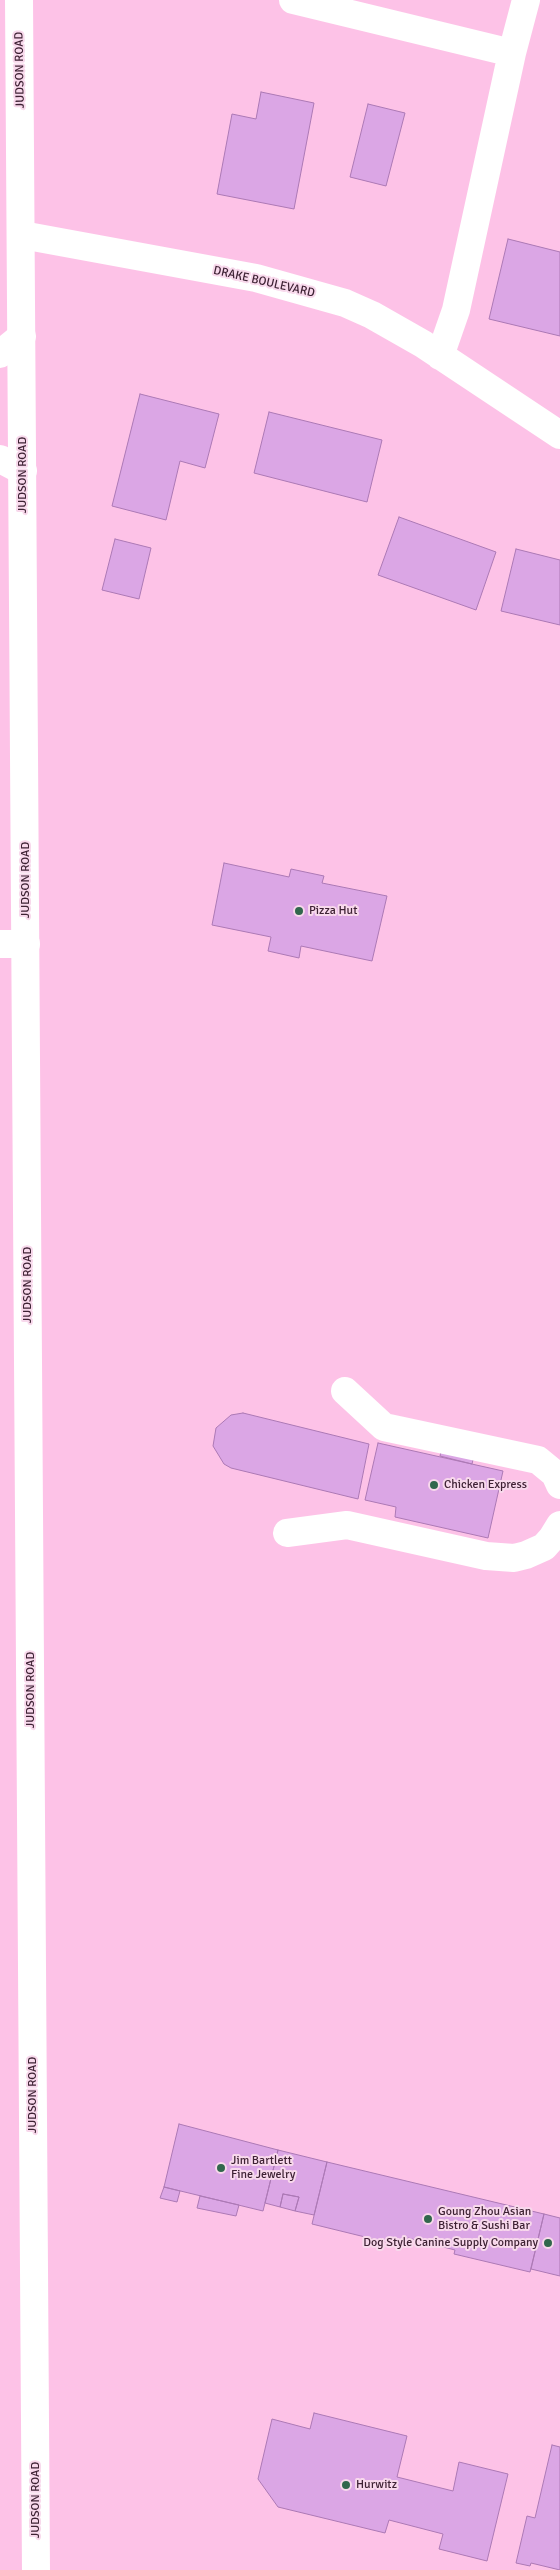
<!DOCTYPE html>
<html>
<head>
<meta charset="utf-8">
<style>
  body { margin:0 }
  canvas { display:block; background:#fdc2e7 }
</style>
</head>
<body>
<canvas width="560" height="2570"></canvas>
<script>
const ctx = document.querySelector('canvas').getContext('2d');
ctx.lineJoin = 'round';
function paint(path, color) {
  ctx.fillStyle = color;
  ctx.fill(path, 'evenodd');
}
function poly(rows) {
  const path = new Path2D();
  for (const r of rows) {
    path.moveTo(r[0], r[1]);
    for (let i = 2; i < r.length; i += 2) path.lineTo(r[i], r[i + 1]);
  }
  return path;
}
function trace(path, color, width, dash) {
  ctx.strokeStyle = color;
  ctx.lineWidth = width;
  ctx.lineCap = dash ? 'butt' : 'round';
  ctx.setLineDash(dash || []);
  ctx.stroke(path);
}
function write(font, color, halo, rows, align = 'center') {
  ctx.font = font + ' Signika,sans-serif';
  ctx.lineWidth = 4;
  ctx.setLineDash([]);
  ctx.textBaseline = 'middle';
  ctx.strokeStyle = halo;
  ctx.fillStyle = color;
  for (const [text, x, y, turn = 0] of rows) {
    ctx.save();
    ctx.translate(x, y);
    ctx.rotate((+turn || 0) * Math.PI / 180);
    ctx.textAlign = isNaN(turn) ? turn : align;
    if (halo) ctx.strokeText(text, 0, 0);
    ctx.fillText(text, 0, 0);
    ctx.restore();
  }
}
const building = poly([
  [261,92,314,103,294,209,217,194,232,114,256,119,261,92],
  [368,104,405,113,386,186,350,177,368,104],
  [508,239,560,252,560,336,489,319,508,239],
  [140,394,219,414,205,468,180,461,166,520,112,506,140,394],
  [269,412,382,440,367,502,254,473,269,412],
  [399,517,496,552,476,610,378,575,399,517],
  [115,539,151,548,139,599,102,590,115,539],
  [516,549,560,560,560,625,501,611,516,549],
  [224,863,289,877,291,869,324,876,322,883,387,896,372,961,301,946,299,958,268,951,271,937,212,925,224,863],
  [243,1413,369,1444,358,1499,231,1468,224,1464,213,1446,216,1428,231,1415,243,1413],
  [444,1436,477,1443,472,1464,440,1456,444,1436],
  [378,1443,503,1471,488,1538,395,1517,396,1507,365,1500,378,1443],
  [179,2124,278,2150,263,2211,164,2187,179,2124],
  [278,2150,327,2162,314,2215,295,2211,299,2197,283,2194,280,2207,265,2203,278,2150],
  [327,2162,544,2214,530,2272,454,2254,455,2250,408,2238,406,2247,312,2224,327,2162],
  [164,2187,180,2191,177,2202,160,2198,164,2187],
  [283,2194,299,2197,295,2211,280,2207,283,2194],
  [200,2196,239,2205,236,2216,197,2208,200,2196],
  [544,2214,560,2218,560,2276,531,2269,544,2214],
  [314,2413,407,2436,397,2477,453,2491,459,2462,508,2474,487,2561,439,2549,443,2534,389,2520,385,2533,278,2507,258,2479,272,2419,310,2429,314,2413],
  [552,2445,560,2447,560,2570,531,2563,530,2566,516,2563,527,2516,535,2518,552,2445]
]);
paint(building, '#dba6e5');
trace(building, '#ac79b5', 1);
trace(poly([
  [293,0,512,53,526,0],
  [22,235,256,278,345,303,372,315,423,344,560,435],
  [0,354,22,336],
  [440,356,456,310,512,53],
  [0,459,23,471],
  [0,944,26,944],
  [345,1391,384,1427,538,1460,555,1474,560,1485],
  [287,1533,347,1525,486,1556,514,1558,526,1555,544,1547,552,1538,560,1525]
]), '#fff', 28);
trace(poly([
  [19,0,36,2570]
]), '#fff', 28);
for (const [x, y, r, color] of [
  [299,911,5,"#31674d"],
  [434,1485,5,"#31674d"],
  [221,2168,5,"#31674d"],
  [428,2219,5,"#31674d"],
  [548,2243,5,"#31674d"],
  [346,2485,5,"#31674d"]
]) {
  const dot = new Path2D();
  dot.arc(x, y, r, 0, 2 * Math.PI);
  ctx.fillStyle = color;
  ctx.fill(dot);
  trace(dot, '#f8d9ec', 2);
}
write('12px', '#3e2234', '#f8d9ec', [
  ["JUDSON ROAD",20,70,-91],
  ["DRAKE BOULEVARD",264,282,13],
  ["JUDSON ROAD",23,475,-90],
  ["JUDSON ROAD",26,880,-90],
  ["JUDSON ROAD",28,1285,-90],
  ["JUDSON ROAD",31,1690,-90],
  ["JUDSON ROAD",33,2095,-90],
  ["JUDSON ROAD",36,2500,-90]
]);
write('12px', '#3e2234', '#f8d9ec', [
  ["Pizza Hut",309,911],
  ["Chicken Express",444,1485],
  ["Jim Bartlett",231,2161],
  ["Fine Jewelry",231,2175],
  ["Goung Zhou Asian",438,2212],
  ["Bistro & Sushi Bar",438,2226],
  ["Dog Style Canine Supply Company",538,2243,"right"],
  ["Hurwitz",356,2485]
], 'left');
</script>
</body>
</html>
